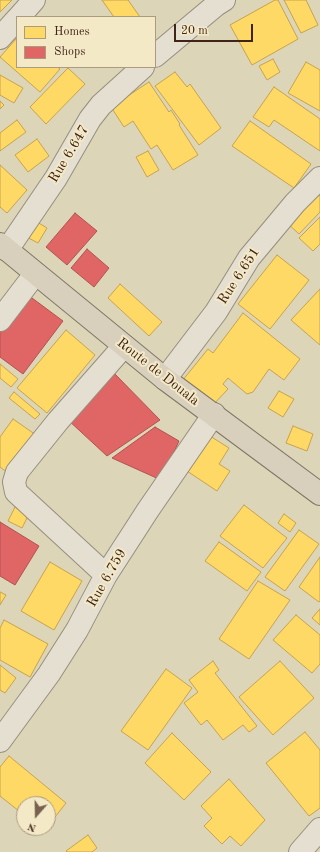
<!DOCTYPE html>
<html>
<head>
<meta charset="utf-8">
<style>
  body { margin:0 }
  #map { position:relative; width:320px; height:852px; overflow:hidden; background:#ddd5b8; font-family:"Old Standard TT",serif }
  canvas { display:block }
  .legend { position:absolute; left:16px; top:16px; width:140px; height:52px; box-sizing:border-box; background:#f3e9c7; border:1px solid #ac9a81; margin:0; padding:5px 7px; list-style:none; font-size:12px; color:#422317 }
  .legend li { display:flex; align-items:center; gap:8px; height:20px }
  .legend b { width:20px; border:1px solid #ac9a81 }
  .north { position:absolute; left:16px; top:796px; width:40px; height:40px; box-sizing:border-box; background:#f3e9c7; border:1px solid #ac9a81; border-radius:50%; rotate:200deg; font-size:11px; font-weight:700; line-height:16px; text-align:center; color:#422317 }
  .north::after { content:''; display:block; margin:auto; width:14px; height:18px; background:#78614f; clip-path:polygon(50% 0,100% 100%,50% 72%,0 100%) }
  .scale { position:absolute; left:174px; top:24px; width:79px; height:18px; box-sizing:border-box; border:2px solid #422317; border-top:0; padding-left:5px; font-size:12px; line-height:14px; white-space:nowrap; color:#422317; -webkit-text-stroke:3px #f3e9c7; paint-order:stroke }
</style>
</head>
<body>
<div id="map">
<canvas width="320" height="852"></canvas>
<ul class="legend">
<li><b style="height:11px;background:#ffd966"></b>Homes</li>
<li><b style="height:11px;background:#e06666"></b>Shops</li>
</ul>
<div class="north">N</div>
<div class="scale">20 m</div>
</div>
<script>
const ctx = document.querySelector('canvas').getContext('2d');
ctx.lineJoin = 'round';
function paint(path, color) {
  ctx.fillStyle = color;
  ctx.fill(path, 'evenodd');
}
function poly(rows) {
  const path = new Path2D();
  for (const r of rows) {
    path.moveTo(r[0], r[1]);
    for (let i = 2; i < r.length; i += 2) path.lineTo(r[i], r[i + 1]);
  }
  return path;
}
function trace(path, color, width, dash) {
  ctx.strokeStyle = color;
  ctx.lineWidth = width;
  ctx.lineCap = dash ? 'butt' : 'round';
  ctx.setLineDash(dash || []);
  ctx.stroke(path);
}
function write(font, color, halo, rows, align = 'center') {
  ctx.font = font + ' "Old Standard TT",serif';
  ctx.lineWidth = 4;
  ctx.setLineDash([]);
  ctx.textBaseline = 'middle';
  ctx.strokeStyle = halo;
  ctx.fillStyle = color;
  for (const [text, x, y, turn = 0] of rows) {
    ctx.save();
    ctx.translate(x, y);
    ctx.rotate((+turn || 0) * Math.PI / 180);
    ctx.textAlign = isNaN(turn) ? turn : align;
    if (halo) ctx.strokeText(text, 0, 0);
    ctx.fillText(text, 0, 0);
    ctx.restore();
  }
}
const homes = poly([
  [0,0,12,0,0,12,0,0],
  [102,0,128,0,140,17,114,17,102,0],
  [275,0,278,0,298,39,252,65,230,25,275,0],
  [284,0,306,0,318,25,301,33,284,0],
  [17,38,17,67,57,67,60,69,40,92,0,57,17,38],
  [273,59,280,72,267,80,259,66,273,59],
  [306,62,320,70,320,111,288,93,306,62],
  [68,68,85,84,46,124,30,107,68,68],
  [175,72,187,87,190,84,221,128,199,145,155,86,175,72],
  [0,75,23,88,14,103,0,95,0,75],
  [149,82,169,112,171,110,180,124,179,125,198,155,173,170,157,145,151,149,133,121,124,127,111,107,149,82],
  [274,87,320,119,320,151,274,120,269,127,253,117,274,87],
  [0,101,4,105,0,109,0,101],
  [17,120,26,132,0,151,0,133,17,120],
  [250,121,311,164,294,188,232,146,250,121],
  [37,139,49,156,28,172,15,155,37,139],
  [148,151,159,170,147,177,136,157,148,151],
  [0,165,27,190,7,213,0,207,0,165],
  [314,191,320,196,320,212,299,234,285,221,314,191],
  [320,217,320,244,313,251,299,238,320,217],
  [32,219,47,228,38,243,23,235,32,219],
  [277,255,309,280,270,329,238,304,277,255],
  [120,284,162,322,149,336,108,298,120,284],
  [320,289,320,345,291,320,320,289],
  [243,313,300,359,284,380,269,369,253,392,247,394,228,378,223,384,228,389,212,406,182,381,208,349,213,353,243,313],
  [66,330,95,355,47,413,17,388,66,330],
  [0,364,18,379,11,387,0,378,0,364],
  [279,391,294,399,283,417,268,408,279,391],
  [14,392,40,414,35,419,9,398,14,392],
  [13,419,36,435,8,473,0,467,0,437,13,419],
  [293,426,313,434,307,451,286,443,293,426],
  [210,436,229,448,219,464,230,471,217,491,187,471,210,436],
  [244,505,287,538,263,568,220,536,244,505],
  [15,507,29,514,22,528,8,521,15,507],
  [284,514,296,523,290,532,278,523,284,514],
  [299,530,319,544,285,591,265,577,299,530],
  [219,542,261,572,247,591,205,561,219,542],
  [320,557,320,601,319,602,299,587,320,557],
  [50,562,82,581,54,630,21,611,50,562],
  [258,581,290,600,249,659,219,639,258,581],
  [0,592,6,595,0,605,0,592],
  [320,609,320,625,312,618,320,609],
  [296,615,320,635,320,664,312,673,273,640,296,615],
  [4,620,48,644,30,677,0,660,0,628,4,620],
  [213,661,219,670,215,673,257,726,249,732,243,725,223,740,207,720,201,725,184,703,198,692,189,680,213,661],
  [280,661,314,698,273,735,239,697,280,661],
  [0,665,16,678,5,693,0,690,0,665],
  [166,669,192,688,148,750,121,731,166,669],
  [305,732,320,750,320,808,309,816,266,763,305,732],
  [172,733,211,772,184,800,145,763,172,733],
  [9,756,66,803,48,826,48,804,24,804,24,815,0,796,0,767,9,756],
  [229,779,265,820,241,846,230,836,222,844,204,826,212,818,201,806,229,779],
  [88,835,97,848,92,852,67,852,66,851,88,835]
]);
paint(homes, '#ffd966');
trace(homes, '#c6a24e', 1);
const shops = poly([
  [75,213,97,231,67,265,46,247,75,213],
  [87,249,109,268,94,287,71,268,87,249],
  [28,295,63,321,23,374,0,357,0,332,28,295],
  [112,371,160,420,107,456,67,419,112,371],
  [155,427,179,441,161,480,112,458,155,427],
  [0,522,39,546,15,585,0,576,0,522]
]);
paint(shops, '#e06666');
trace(shops, '#b1524e', 1);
const minor = poly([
  [19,17,34,0],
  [0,38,17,19],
  [155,56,216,5,224,0],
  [7,250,56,178,90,119,101,105,143,67],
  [0,320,35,274],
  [165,379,216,312,249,258,295,203,320,178],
  [106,575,16,492,14,482,17,472,58,421,124,346],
  [0,741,49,674,77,630,106,575,148,510,214,414],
  [300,852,320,829]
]);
const highway = poly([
  [0,244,165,379,320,494]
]);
trace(minor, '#968e7d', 24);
trace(highway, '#807667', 24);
trace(minor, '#e4dfd1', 22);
trace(highway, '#d8d0bc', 22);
write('14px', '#422317', '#f3e9c7', [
  ["Rue 6.647",69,154,-59],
  ["Rue 6.651",239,276,-57],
  ["Route de Douala",158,372,38],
  ["Rue 6.759",107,578,-60]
]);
</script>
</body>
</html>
